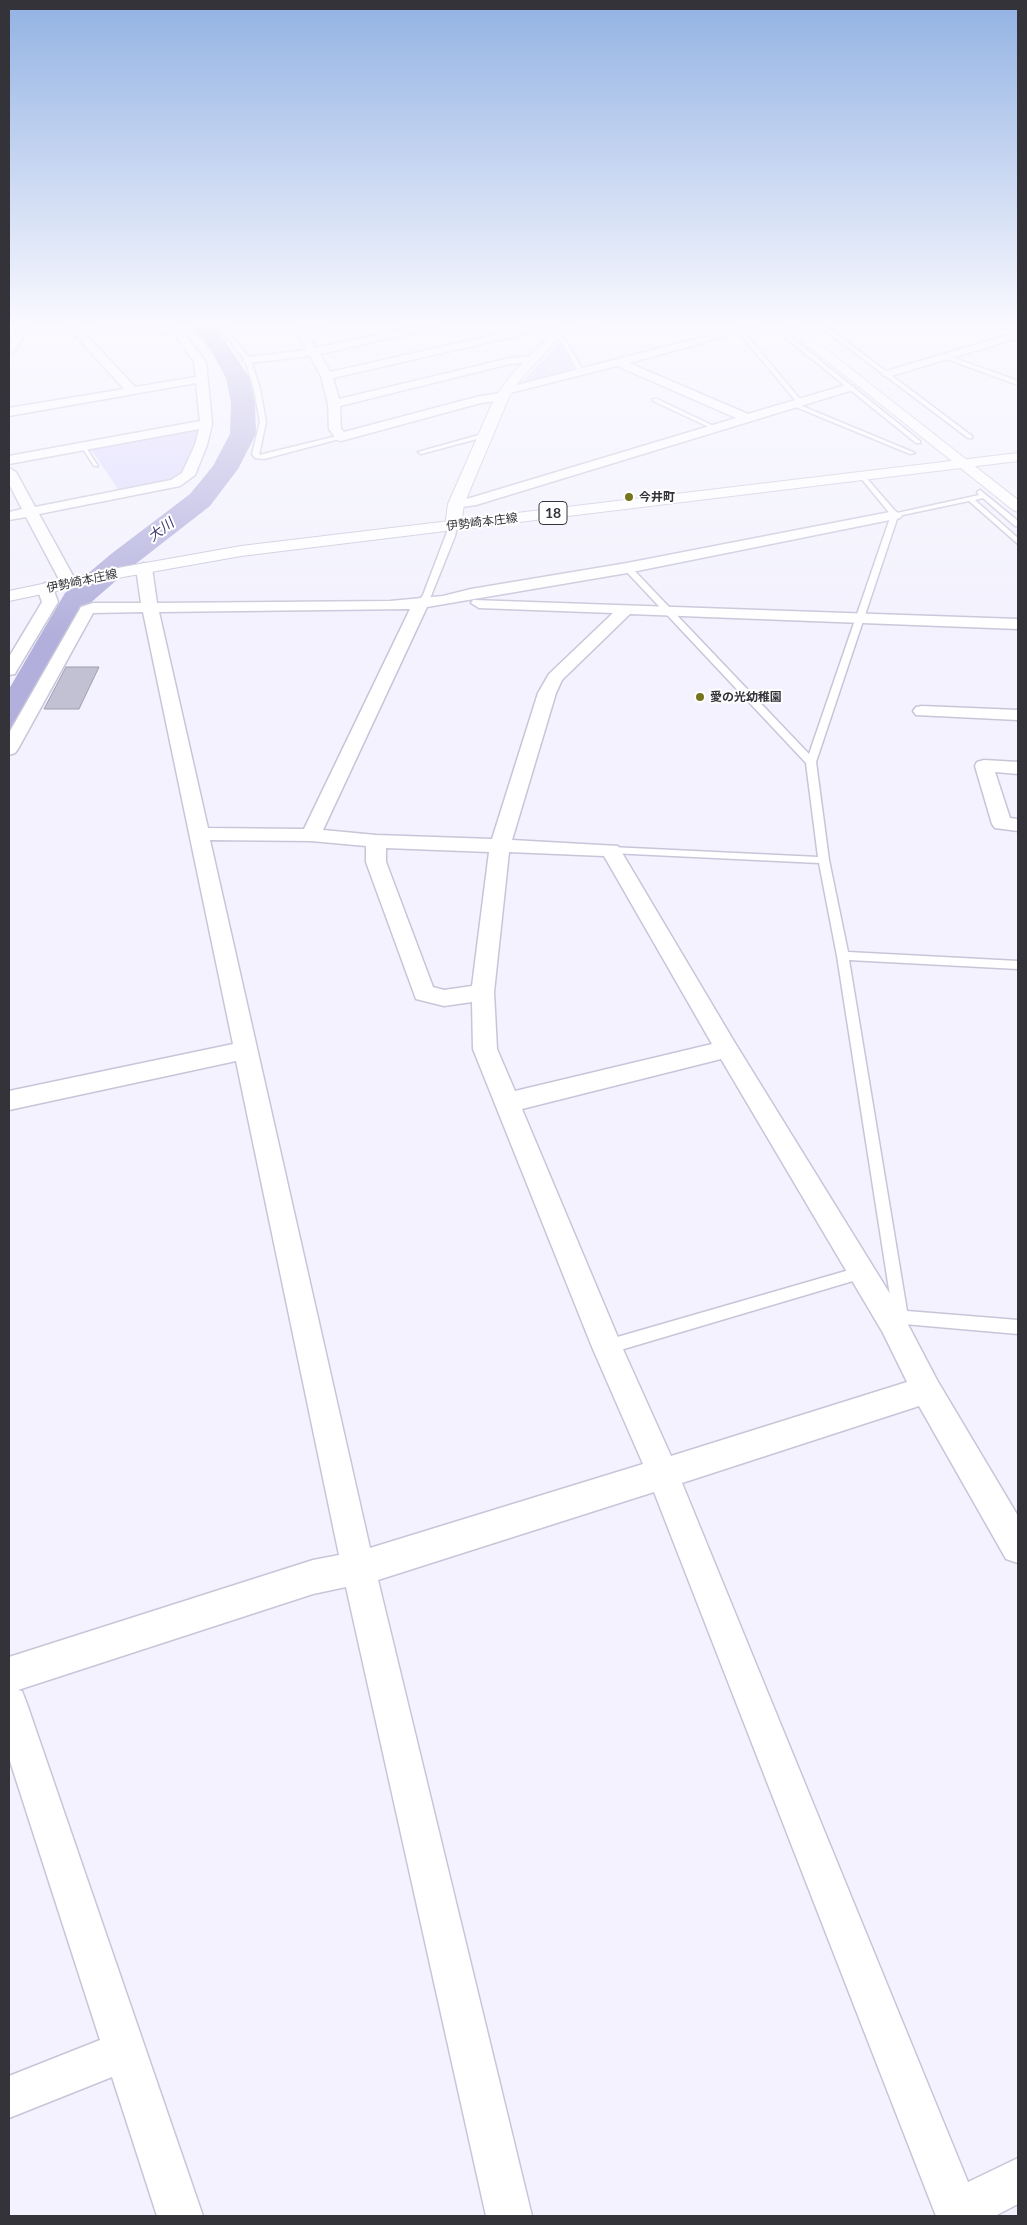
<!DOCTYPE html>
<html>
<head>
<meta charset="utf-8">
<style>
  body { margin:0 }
  #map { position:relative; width:1027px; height:2225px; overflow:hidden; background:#f3f2fe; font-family:Lato,sans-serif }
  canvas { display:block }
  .frame { position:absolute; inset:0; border:10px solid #34333a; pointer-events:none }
</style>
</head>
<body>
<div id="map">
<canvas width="1027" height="2225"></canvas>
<div class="frame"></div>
</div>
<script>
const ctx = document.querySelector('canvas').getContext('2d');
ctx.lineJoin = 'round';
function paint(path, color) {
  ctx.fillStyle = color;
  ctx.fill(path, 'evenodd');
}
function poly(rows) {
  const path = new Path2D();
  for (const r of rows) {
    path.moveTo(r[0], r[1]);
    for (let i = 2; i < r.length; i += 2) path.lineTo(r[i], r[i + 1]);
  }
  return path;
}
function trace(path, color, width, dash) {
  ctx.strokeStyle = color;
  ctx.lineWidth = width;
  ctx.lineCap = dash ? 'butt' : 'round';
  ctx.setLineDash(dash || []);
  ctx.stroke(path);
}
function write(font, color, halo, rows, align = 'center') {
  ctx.font = font + ' Lato,"Noto Sans JP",sans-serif';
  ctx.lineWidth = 4;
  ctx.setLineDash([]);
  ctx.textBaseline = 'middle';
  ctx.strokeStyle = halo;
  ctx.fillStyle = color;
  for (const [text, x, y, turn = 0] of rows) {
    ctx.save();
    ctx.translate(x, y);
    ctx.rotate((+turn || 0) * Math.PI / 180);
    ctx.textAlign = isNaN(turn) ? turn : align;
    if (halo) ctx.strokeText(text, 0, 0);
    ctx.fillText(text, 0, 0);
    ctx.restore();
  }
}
paint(poly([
  [560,342,576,371,518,386],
  [195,429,198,431,193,451,179,478,173,481,120,492,90,448]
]), '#dcd9fc');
paint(poly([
  [194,325,214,325,250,378,255,403,256,434,238,469,210,506,133,566,88,605,27,721,22,729,9,732,9,689,65,593,111,554,190,494,213,466,230,434,231,403,226,378,212,352,195,332,194,325]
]), '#b2afdc');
const building = poly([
  [66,667,99,667,79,709,44,709,66,667]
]);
paint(building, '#c2c1d3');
trace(building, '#9f9eb0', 1);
const service = poly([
  [217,325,223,325,251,360,260,389,266,422,259,455,341,435,343,438,264,459,255,458,252,454,260,422,254,389,245,360,217,325],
  [595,325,604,325,559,337,565,339,584,372,579,373,561,341,550,337,595,325],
  [732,325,738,325,741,328,763,325,743,331,799,398,804,400,804,402,795,400,738,332,702,342,699,340,736,330,732,325],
  [822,326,826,326,972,436,972,438,968,438,822,328,822,326],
  [782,333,786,333,920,441,920,443,916,443,782,335,782,333],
  [946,355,1018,381,1018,385,944,358,946,355],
  [653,399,657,399,718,428,713,429,653,401,653,399],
  [791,403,795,403,915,453,910,454,791,405,791,403],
  [486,433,488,436,421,454,418,452,486,433],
  [81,446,85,446,98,466,94,466,81,446],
  [860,475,864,475,897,513,979,495,977,492,980,490,1018,521,1018,526,1015,526,983,498,975,500,1018,538,1018,544,969,501,898,516,816,762,829,860,848,952,1018,961,1018,969,849,960,907,1311,1018,1320,1018,1334,904,1324,893,1330,888,1329,886,1324,893,1315,837,956,819,863,611,853,606,850,611,847,818,857,806,763,623,568,630,566,809,754,891,515,860,477,860,475],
  [450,524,457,526,455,536,431,596,424,605,418,605,417,603,423,595,450,524],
  [863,1266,868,1268,870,1272,868,1276,863,1278,607,1354,602,1352,600,1347,602,1342,607,1340,863,1266]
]);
const minor = poly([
  [18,325,28,325,28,331,13,353,9,354,9,344,18,331,18,325],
  [66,325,77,325,135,387,196,377,194,362,174,334,98,328,93,325,138,325,181,329,206,362,212,424,207,445,195,475,180,486,39,514,77,583,69,588,61,583,26,517,9,520,9,512,22,509,9,484,9,468,16,472,35,507,171,480,182,473,195,445,199,429,9,464,9,456,200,421,196,383,9,416,9,408,124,389,66,325],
  [292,325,330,325,329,327,306,332,316,348,421,325,440,325,435,328,320,354,330,372,538,325,556,325,551,328,333,378,339,399,510,358,534,356,540,359,534,362,510,364,340,406,341,429,344,432,480,396,502,393,502,389,702,337,707,340,706,342,629,363,748,414,849,384,855,388,853,390,476,505,456,508,451,507,449,504,451,501,470,498,736,418,617,366,506,394,506,400,481,403,341,441,337,440,329,429,328,404,321,376,310,356,248,363,242,360,248,357,306,350,292,325],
  [1018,332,1018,338,891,376,887,377,881,374,883,372,1018,332],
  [895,511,902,515,900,518,627,573,427,607,323,830,376,835,492,839,538,693,549,674,613,613,479,608,471,603,473,600,1018,619,1018,629,630,614,562,680,556,693,512,840,618,846,735,1043,903,1315,937,1380,1018,1516,1018,1563,1006,1559,919,1406,682,1483,968,2182,1018,2158,1018,2204,995,2216,936,2216,654,1492,378,1580,532,2216,486,2216,346,1587,313,1594,18,1690,22,1691,27,1704,203,2216,157,2216,112,2077,9,2118,9,2076,100,2040,9,1758,9,1657,313,1560,339,1555,236,1061,9,1110,9,1091,233,1044,143,612,93,613,18,749,15,753,9,755,9,733,81,607,93,603,141,603,136,568,139,565,144,563,152,568,157,603,390,601,443,596,471,589,627,563,895,511],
  [410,609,304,829,208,828,159,612,410,609],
  [210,840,311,841,366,846,366,862,416,999,444,1006,472,1002,473,1049,592,1347,643,1464,370,1548,210,840],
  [386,848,489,852,472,986,444,990,433,987,386,862,386,848],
  [509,852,604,856,712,1044,515,1091,497,1049,494,992,509,852],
  [721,1059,883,1333,907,1382,671,1456,622,1347,522,1109,721,1059],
  [45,583,53,588,58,602,17,670,15,674,9,675,9,657,42,602,37,588,45,583],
  [922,706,1018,710,1018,720,916,715,913,711,916,707,922,706],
  [984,760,1018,762,1018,774,995,772,1010,818,1018,819,1018,831,995,828,992,824,975,766,977,762,984,760]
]);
const tertiary = poly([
  [545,325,557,325,559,337,520,380,509,397,464,504,461,526,453,531,447,529,445,526,448,504,495,397,512,374,546,339,545,325]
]);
const primary = poly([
  [1018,453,1018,461,241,556,123,577,9,601,9,591,123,567,241,546,1018,453]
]);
const trunk = poly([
  [782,325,795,325,1018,500,1018,512,1013,510,782,325]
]);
trace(service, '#c7c6d9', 3);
trace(minor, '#c7c6d9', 3);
trace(tertiary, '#c7c6d9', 2);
trace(primary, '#c7c6d9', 2);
trace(trunk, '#c7c6d9', 2);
paint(service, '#fff');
paint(minor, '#fff');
paint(tertiary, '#fff');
paint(primary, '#fff');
paint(trunk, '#fff');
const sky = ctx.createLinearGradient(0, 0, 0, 636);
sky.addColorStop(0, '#92b2e3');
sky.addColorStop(0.51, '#faf9ff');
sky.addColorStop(1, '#faf9ff00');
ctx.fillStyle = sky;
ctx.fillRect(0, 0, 1027, 636);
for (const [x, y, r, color] of [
  [629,497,5,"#77751b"],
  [700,697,5,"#77751b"]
]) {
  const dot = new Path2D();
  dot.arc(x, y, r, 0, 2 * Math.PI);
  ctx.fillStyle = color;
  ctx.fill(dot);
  trace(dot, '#fff', 2);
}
write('bold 12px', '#34333a', '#fff', [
  ["今井町",639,497],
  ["愛の光幼稚園",710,697]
], 'left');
write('12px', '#34333a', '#fff', [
  ["伊勢崎本庄線",482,522,-7],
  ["伊勢崎本庄線",82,581,-12]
]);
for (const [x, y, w] of [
  [553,513,28]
]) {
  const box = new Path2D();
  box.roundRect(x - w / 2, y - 11.5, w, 23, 4);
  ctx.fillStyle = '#fff';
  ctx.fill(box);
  trace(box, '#34333a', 1);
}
write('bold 14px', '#34333a', null, [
  ["18",553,513]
]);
write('italic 14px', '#40376f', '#fff', [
  ["大川",161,530,-37]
]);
</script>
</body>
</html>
